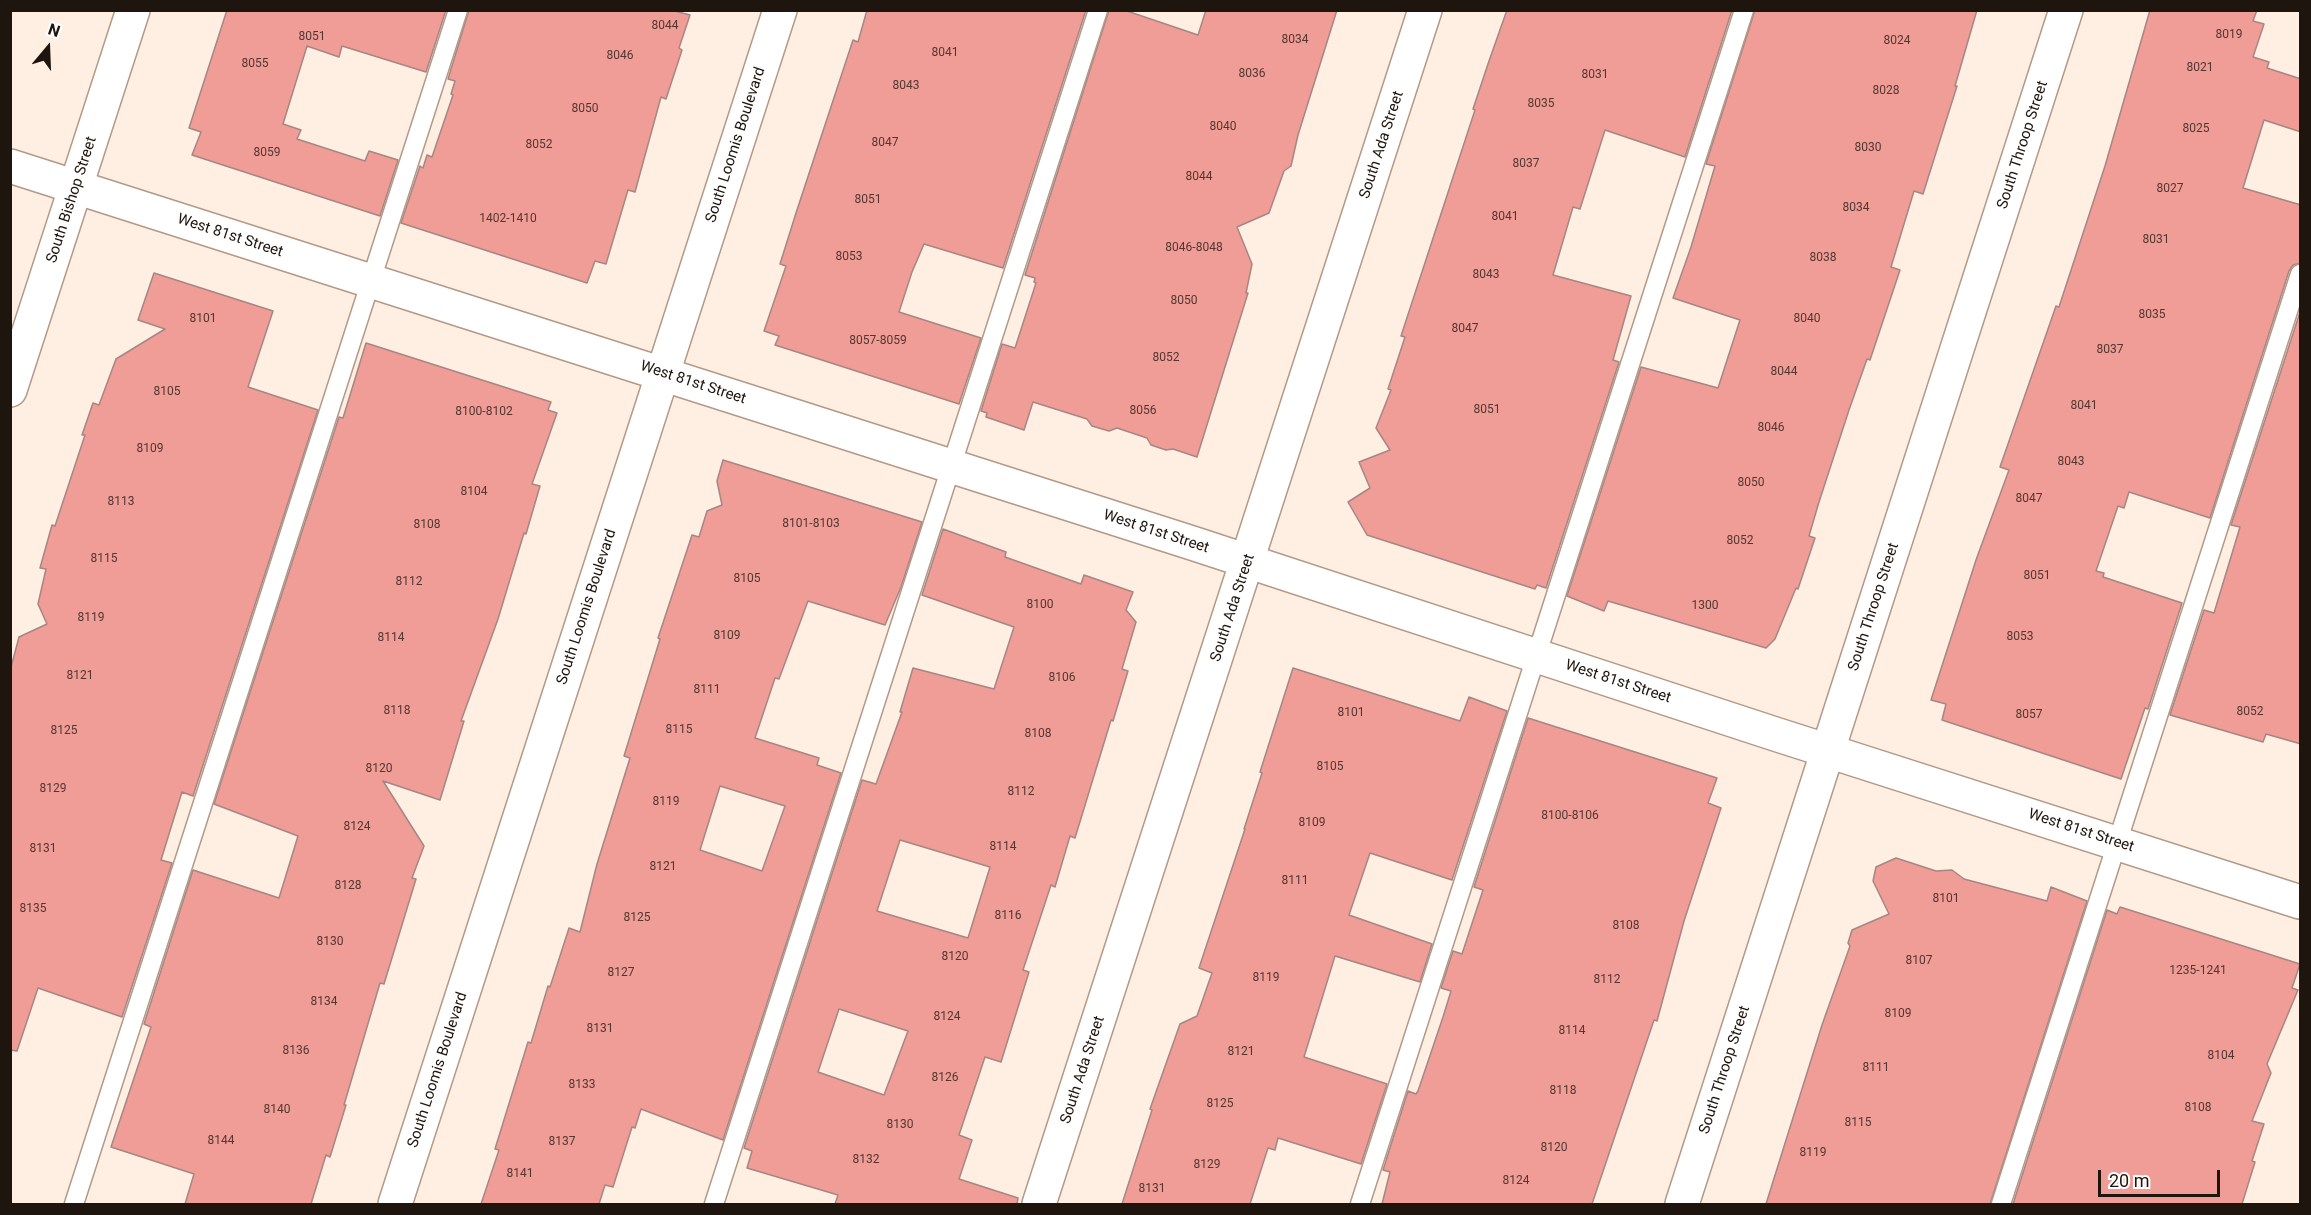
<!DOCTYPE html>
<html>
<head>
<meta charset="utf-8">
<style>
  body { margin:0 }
  #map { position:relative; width:2311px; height:1215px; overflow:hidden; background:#ffeee2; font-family:Roboto,sans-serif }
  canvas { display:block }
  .frame { position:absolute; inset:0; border:12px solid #1e150e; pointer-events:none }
  .north { position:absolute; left:18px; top:18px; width:60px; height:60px; -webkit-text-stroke:4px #fefefe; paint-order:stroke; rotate:19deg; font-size:16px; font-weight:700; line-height:24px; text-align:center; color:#1e150e }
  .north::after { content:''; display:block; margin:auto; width:21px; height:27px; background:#1e150e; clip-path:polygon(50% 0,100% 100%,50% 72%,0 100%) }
  .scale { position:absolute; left:2098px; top:1170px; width:122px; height:27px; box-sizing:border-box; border:3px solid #1e150e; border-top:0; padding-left:8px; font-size:18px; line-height:21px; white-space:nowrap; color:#1e150e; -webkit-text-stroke:4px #fefefe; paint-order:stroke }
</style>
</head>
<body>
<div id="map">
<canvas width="2311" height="1215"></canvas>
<div class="frame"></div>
<div class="north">N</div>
<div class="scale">20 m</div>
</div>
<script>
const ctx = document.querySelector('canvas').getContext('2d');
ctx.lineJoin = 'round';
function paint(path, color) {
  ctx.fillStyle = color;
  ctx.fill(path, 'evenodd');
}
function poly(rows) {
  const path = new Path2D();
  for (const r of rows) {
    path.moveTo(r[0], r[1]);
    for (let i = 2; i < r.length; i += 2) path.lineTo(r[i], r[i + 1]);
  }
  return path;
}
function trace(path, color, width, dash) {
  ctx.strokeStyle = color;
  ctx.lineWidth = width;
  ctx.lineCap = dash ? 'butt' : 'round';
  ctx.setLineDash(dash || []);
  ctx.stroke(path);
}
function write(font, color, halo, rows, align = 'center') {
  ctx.font = font + ' Roboto,sans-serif';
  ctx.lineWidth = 5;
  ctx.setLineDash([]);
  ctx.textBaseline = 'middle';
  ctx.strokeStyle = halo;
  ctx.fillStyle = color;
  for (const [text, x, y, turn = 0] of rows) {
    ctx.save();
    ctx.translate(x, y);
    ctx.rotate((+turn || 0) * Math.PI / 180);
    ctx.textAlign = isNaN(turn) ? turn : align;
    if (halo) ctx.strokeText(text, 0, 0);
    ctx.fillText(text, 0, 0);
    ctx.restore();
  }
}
const building = poly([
  [227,10,446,10,426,72,342,46,339,57,307,46,283,124,301,130,297,139,365,161,369,151,398,160,380,216,192,155,201,132,189,128,227,10],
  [469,10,671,10,690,15,679,48,682,50,666,99,661,97,635,192,628,190,606,264,595,261,587,283,401,223,420,166,423,168,427,155,432,157,453,95,451,94,455,81,448,79,469,10],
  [867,10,1086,10,1003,268,924,244,912,272,899,312,981,338,959,404,775,345,779,336,764,331,786,266,780,264,796,213,853,40,858,42,867,10],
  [1109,10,1124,10,1198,35,1206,10,1337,10,1298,135,1291,166,1284,171,1269,213,1237,227,1252,264,1246,293,1248,293,1197,457,1173,449,1166,450,1151,445,1147,438,1117,428,1109,431,1092,426,1087,419,1033,402,1024,430,986,417,987,413,981,411,1002,344,1015,348,1036,283,1034,282,1035,278,1025,275,1109,10],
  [1507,10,1732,10,1685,157,1605,130,1580,209,1573,207,1553,275,1631,296,1613,360,1619,362,1546,588,1537,585,1535,589,1367,535,1348,502,1370,488,1359,462,1390,450,1376,428,1391,390,1388,389,1405,337,1401,336,1475,110,1473,109,1489,61,1507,10],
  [1755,10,1977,10,1955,86,1957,86,1923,194,1914,191,1891,267,1900,270,1870,360,1867,359,1849,410,1819,502,1809,536,1815,538,1798,589,1796,588,1775,639,1766,648,1608,601,1604,611,1567,596,1641,367,1718,388,1740,320,1673,298,1691,247,1715,166,1706,164,1755,10],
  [2150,10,2257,10,2253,21,2264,24,2253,57,2269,62,2267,68,2301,79,2301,132,2264,120,2243,188,2301,205,2301,263,2293,265,2289,271,2210,518,2129,492,2124,508,2118,506,2096,571,2104,573,2103,577,2182,603,2148,709,2145,708,2121,779,1942,720,1946,704,1931,700,1976,560,2009,470,2000,467,2056,306,2059,307,2105,166,2150,10],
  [154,273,273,311,248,387,318,410,193,796,182,792,161,860,172,863,122,1017,38,988,17,1051,10,1050,10,671,19,637,47,624,38,604,46,569,40,568,52,525,55,526,85,435,82,435,93,403,99,405,116,359,165,329,138,320,154,273],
  [2301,309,2301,744,2266,734,2263,742,2170,715,2204,610,2214,613,2240,527,2231,525,2301,309],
  [366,343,551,402,548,410,557,413,532,484,540,486,526,534,524,533,498,619,461,721,464,721,440,800,383,781,424,846,412,878,416,879,384,984,380,983,344,1105,346,1105,330,1157,326,1155,311,1204,185,1204,194,1174,111,1147,151,1027,144,1024,193,870,279,898,298,836,214,804,339,417,343,418,366,343],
  [723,460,922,522,901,587,885,625,808,601,779,679,775,678,755,738,819,758,817,765,841,773,723,1140,641,1109,635,1128,632,1127,613,1187,605,1185,599,1204,481,1204,499,1150,495,1149,528,1042,531,1043,548,986,550,987,569,928,580,932,597,864,630,758,624,756,660,639,658,638,692,535,699,537,707,511,722,505,717,481,723,460],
  [720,786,785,806,762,871,700,850,720,786],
  [943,529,1006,552,1005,557,1081,584,1084,575,1133,592,1126,610,1136,622,1122,669,1128,671,1113,721,1111,720,1075,838,1070,836,1055,887,1051,885,1023,970,1029,972,1001,1062,985,1057,959,1135,972,1140,959,1179,1018,1198,1017,1204,835,1204,838,1195,747,1168,752,1151,744,1148,862,780,876,784,902,712,900,712,913,668,994,689,1014,627,922,595,943,529],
  [900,840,990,867,968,938,877,911,900,840],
  [839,1009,908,1031,884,1095,818,1072,839,1009],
  [1293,668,1460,721,1469,697,1507,711,1452,880,1370,853,1349,915,1432,944,1420,982,1335,956,1304,1057,1387,1084,1361,1164,1278,1138,1275,1150,1268,1148,1250,1204,1122,1204,1152,1110,1150,1109,1180,1024,1197,1016,1212,973,1199,968,1245,829,1244,829,1262,773,1260,772,1293,668],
  [1528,718,1717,778,1708,803,1721,808,1684,921,1657,1021,1654,1020,1592,1204,1382,1204,1390,1172,1383,1170,1408,1091,1416,1094,1418,1091,1443,1017,1451,991,1441,988,1453,951,1462,954,1483,890,1474,887,1528,718],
  [1896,858,1936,871,1952,870,1964,879,2047,901,2051,887,2087,901,1990,1204,1766,1204,1822,1025,1850,946,1848,943,1852,930,1889,914,1873,881,1876,867,1896,858],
  [2120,907,2300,964,2292,988,2298,990,2267,1064,2271,1073,2252,1121,2264,1124,2252,1161,2255,1162,2242,1204,2013,1204,2107,910,2117,914,2120,907]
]);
paint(building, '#ef9d96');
trace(building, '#a68683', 1.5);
const service = poly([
  [74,1204,458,10],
  [714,1204,1098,10],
  [1360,1204,1744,10],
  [2001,1204,2300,274]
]);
const minor = poly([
  [10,166,1192,543,1775,734,2300,902],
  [10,390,133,10],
  [1039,1204,1425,10],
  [1682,1204,2066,10]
]);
const tertiary = poly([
  [395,1204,780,10]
]);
trace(service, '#b39988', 21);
trace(minor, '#b39988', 36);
trace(tertiary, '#b39988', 36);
trace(service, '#fff', 18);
trace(minor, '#fff', 33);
trace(tertiary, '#fff', 33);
write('12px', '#523730', null, [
  ["8044",665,26],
  ["8019",2229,35],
  ["8051",312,37],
  ["8034",1295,40],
  ["8024",1897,41],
  ["8041",945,53],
  ["8046",620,56],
  ["8055",255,64],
  ["8021",2200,68],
  ["8036",1252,74],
  ["8031",1595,75],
  ["8043",906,86],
  ["8028",1886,91],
  ["8035",1541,104],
  ["8050",585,109],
  ["8040",1223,127],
  ["8025",2196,129],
  ["8047",885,143],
  ["8052",539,145],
  ["8030",1868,148],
  ["8059",267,153],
  ["8037",1526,164],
  ["8044",1199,177],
  ["8027",2170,189],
  ["8051",868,200],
  ["8034",1856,208],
  ["8041",1505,217],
  ["1402-1410",508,219],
  ["8031",2156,240],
  ["8046-8048",1194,248],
  ["8053",849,257],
  ["8038",1823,258],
  ["8043",1486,275],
  ["8050",1184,301],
  ["8035",2152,315],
  ["8101",203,319],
  ["8040",1807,319],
  ["8047",1465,329],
  ["8057-8059",878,341],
  ["8037",2110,350],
  ["8052",1166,358],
  ["8044",1784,372],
  ["8105",167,392],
  ["8041",2084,406],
  ["8051",1487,410],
  ["8056",1143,411],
  ["8100-8102",484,412],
  ["8046",1771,428],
  ["8109",150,449],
  ["8043",2071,462],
  ["8050",1751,483],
  ["8104",474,492],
  ["8047",2029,499],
  ["8113",121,502],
  ["8101-8103",811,524],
  ["8108",427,525],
  ["8052",1740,541],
  ["8115",104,559],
  ["8051",2037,576],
  ["8105",747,579],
  ["8112",409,582],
  ["8100",1040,605],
  ["1300",1705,606],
  ["8119",91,618],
  ["8109",727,636],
  ["8053",2020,637],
  ["8114",391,638],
  ["8121",80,676],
  ["8106",1062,678],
  ["8111",707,690],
  ["8118",397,711],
  ["8052",2250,712],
  ["8101",1351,713],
  ["8057",2029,715],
  ["8115",679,730],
  ["8125",64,731],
  ["8108",1038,734],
  ["8105",1330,767],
  ["8120",379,769],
  ["8129",53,789],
  ["8112",1021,792],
  ["8119",666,802],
  ["8100-8106",1570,816],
  ["8109",1312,823],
  ["8124",357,827],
  ["8114",1003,847],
  ["8131",43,849],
  ["8121",663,867],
  ["8111",1295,881],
  ["8128",348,886],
  ["8101",1946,899],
  ["8135",33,909],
  ["8116",1008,916],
  ["8125",637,918],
  ["8108",1626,926],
  ["8130",330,942],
  ["8120",955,957],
  ["8107",1919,961],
  ["1235-1241",2198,971],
  ["8127",621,973],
  ["8119",1266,978],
  ["8112",1607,980],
  ["8134",324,1002],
  ["8109",1898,1014],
  ["8124",947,1017],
  ["8131",600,1029],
  ["8114",1572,1031],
  ["8136",296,1051],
  ["8121",1241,1052],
  ["8104",2221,1056],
  ["8111",1876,1068],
  ["8126",945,1078],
  ["8133",582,1085],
  ["8118",1563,1091],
  ["8125",1220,1104],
  ["8108",2198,1108],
  ["8140",277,1110],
  ["8115",1858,1123],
  ["8130",900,1125],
  ["8144",221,1141],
  ["8137",562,1142],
  ["8120",1554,1148],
  ["8119",1813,1153],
  ["8132",866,1160],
  ["8129",1207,1165],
  ["8141",520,1174],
  ["8124",1516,1181],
  ["8131",1152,1189]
]);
write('15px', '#1e150e', '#fefefe', [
  ["South Loomis Boulevard",736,145,-72],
  ["South Ada Street",1382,145,-72],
  ["South Throop Street",2023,145,-72],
  ["South Bishop Street",72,200,-72],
  ["West 81st Street",230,236,18],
  ["West 81st Street",693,383,18],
  ["West 81st Street",1156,532,18],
  ["South Loomis Boulevard",587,607,-72],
  ["South Throop Street",1874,607,-72],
  ["South Ada Street",1233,608,-72],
  ["West 81st Street",1618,682,18],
  ["West 81st Street",2081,831,18],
  ["South Loomis Boulevard",438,1070,-72],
  ["South Ada Street",1083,1070,-72],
  ["South Throop Street",1725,1070,-72]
]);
</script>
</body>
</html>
